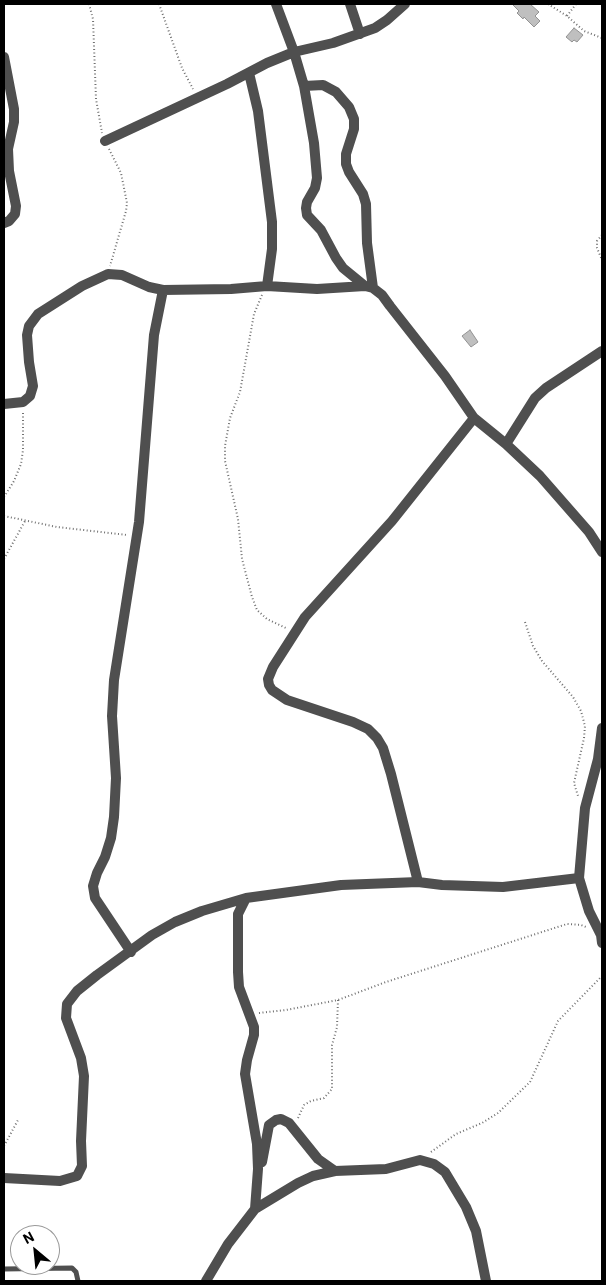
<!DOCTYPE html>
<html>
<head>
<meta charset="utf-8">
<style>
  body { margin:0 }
  #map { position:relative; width:606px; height:1285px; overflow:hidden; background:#fff; font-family:Roboto,sans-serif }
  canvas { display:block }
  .frame { position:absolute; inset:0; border:5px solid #000; pointer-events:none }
  .north { position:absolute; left:10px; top:1225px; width:50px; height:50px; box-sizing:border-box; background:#fff; border:1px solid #999; border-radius:50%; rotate:332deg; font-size:14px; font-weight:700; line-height:20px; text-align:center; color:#000 }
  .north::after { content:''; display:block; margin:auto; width:18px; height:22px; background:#000; clip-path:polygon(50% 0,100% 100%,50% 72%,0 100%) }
</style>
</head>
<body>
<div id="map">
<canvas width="606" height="1285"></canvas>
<div class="frame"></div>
<div class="north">N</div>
</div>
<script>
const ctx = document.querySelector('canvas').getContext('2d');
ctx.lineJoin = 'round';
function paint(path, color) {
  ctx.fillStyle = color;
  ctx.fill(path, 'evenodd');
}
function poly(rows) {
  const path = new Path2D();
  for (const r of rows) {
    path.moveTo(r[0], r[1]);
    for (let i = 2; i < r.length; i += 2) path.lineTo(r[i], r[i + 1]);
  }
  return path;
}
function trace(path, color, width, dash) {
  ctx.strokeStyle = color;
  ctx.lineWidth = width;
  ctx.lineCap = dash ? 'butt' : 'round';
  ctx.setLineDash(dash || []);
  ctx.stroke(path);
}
const building = poly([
  [512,4,530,4,539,12,535,16,540,21,534,27,524,17,523,19,517,13,519,11,512,4],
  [574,28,583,35,577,42,574,40,572,42,566,37,574,28],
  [470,330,478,342,471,347,462,336,470,330]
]);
paint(building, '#bfbfbf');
trace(building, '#939393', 1);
trace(poly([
  [89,4,93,19,96,99,102,133],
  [159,4,182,68,193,89],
  [548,4,567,16,584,31,602,38],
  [567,16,576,4],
  [109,149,121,173,127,203,126,211,110,266],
  [602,235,597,241,597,248,602,260],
  [262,295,254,314,240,392,230,418,225,446,225,461,238,519,242,559,252,597,257,610,267,619,286,628],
  [4,497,14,481,21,464,23,450,23,412],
  [4,516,57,527,127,535],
  [4,559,25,521],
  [525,622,533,646,542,661,573,697,581,711,585,726,584,738,574,783,578,796],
  [259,1013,286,1010,338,1000,386,982,567,924,581,925,586,927],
  [298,1118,304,1105,311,1101,324,1098,332,1089,332,1045,337,1027,338,1000],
  [4,1146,18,1120],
  [431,1152,456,1134,482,1123,498,1113,530,1082,558,1021,602,976]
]), '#717171', 2, [1, 2.5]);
trace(poly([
  [4,1269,72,1268,76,1272,78,1281]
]), '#4f4f4f', 5);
trace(poly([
  [276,4,294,52,304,86,314,143,317,178,315,188,307,202,306,208,307,215,321,230,336,258,343,268,365,286],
  [350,4,360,34],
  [4,57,14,109,14,122,8,149,9,171,16,206,15,214,9,221,4,223],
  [249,73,258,111,272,222,272,249,267,286],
  [304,86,323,85,336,92,349,107,354,119,354,129,346,154,346,164,349,172,363,194,366,204,367,243,373,288],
  [105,141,227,84,267,63,294,52,333,43,375,28,387,20,405,4],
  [4,404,23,402,30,396,33,386,29,362,27,335,29,326,38,314,82,286,108,274,122,275,149,287,163,290,231,289,267,286,317,289,365,286,373,288,382,295,390,306,445,376,474,418,506,444,540,476,589,532,602,552],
  [506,444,535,398,546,388,602,351],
  [602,728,598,759,585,808,579,878,589,911,601,935,602,943],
  [418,882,391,774,383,748,377,738,368,729,353,722,287,700,272,690,269,685,268,679,273,667,305,617,392,521,474,418],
  [246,898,238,914,238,972,239,987,254,1027,254,1035,247,1060,245,1074,257,1144,258,1169,255,1209],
  [131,952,95,898,93,886,97,873,105,857,111,838,114,817,116,778,112,716,114,680,139,522,154,335,163,290],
  [262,1162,269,1125,276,1120,281,1119,289,1123,318,1159,335,1171],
  [4,1178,60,1181,77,1176,82,1166,81,1141,84,1076,81,1058,66,1018,67,1004,77,991,97,975,152,935,175,922,202,911,246,898,341,885,418,882,442,885,503,887,579,878],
  [206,1281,228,1244,255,1209,298,1183,313,1176,335,1171,386,1169,420,1160,434,1164,445,1172,466,1207,476,1231,486,1281]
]), '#4f4f4f', 10);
</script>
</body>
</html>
